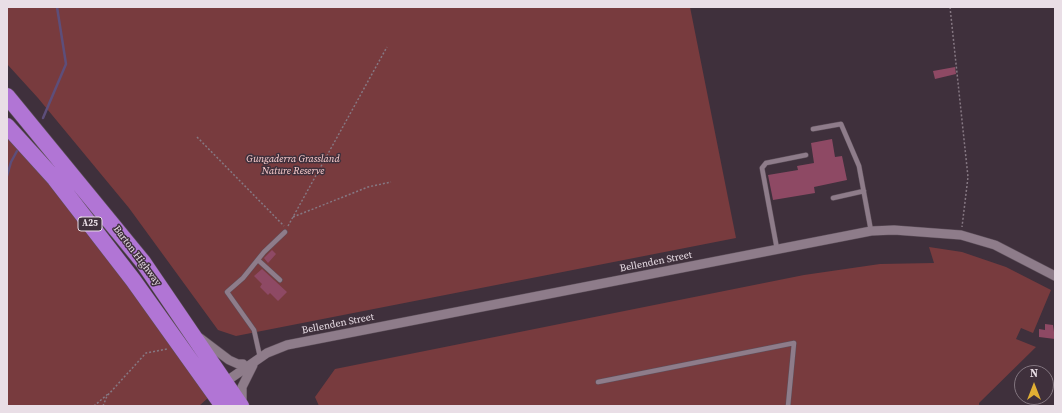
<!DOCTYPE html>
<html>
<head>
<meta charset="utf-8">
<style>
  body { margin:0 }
  #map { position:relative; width:1062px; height:413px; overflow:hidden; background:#3f303c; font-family:"Source Serif 4",serif }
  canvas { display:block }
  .frame { position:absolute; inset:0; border:8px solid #e9dee6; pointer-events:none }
  .north { position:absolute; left:1014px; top:365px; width:40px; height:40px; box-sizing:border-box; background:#3f303c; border:1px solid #837680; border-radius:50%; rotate:0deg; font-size:11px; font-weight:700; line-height:16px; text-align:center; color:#e9dee6 }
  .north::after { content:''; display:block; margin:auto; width:14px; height:18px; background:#e1af34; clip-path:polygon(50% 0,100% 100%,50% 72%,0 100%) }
</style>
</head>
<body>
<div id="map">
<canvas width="1062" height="413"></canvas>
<div class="frame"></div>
<div class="north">N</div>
</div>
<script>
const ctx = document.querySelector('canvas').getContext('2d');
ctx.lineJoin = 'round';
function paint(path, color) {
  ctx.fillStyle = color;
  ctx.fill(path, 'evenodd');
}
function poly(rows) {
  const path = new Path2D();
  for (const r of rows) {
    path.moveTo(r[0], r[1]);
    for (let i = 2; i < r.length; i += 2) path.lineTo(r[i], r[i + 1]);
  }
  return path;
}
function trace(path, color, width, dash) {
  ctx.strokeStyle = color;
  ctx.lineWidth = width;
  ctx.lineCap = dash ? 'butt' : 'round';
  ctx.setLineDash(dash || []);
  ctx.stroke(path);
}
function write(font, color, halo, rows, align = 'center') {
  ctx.font = font + ' "Source Serif 4",serif';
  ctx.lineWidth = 3;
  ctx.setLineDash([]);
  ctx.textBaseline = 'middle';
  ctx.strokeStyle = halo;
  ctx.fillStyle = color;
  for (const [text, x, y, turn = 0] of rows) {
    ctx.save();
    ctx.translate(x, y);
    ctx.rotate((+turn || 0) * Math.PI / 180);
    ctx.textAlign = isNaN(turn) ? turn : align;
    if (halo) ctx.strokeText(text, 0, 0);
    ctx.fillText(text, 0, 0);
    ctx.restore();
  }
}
paint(poly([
  [7,7,690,7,736,238,236,336,218,330,129,208,38,98,7,64],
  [7,134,37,167,161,327,209,397,199,406,7,406],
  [929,247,962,252,1006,267,1051,290,1033,333,1021,328,1016,339,1036,347,979,403,979,406,319,406,315,397,335,369,804,275,880,264,934,263]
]), '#783b3e');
trace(poly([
  [43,118,66,64,57,7],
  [7,176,11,162,17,151]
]), '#5d4e7a', 2.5);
paint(poly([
  [955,67,956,74,935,79,933,71],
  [832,139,835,157,842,156,847,180,814,187,815,193,773,200,768,175,798,170,797,166,814,163,811,143],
  [272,250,276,254,268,263,264,258],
  [262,269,287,292,278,301,270,293,268,295,260,287,262,284,254,276],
  [1045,324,1053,325,1055,339,1039,337,1039,329,1045,330]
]), '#8e4964');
const lane = poly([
  [813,129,841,124,859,166,871,231],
  [833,198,864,191],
  [777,249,762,168,766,163,806,155],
  [258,260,280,280],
  [260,357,254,330,227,292,243,278,264,252,285,232],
  [598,382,794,343,788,406]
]);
const street = poly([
  [200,338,229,360,238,364,243,364],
  [224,380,231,378,267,353,287,345,871,231,894,230,961,235,995,245,1055,276],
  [242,403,242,387,253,365]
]);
const highway = poly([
  [7,96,143,262,241,406],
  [7,126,55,179,133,280,223,406]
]);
trace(lane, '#5d4f5a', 5.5);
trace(street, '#5d4f5a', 10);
trace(highway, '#5d4f5a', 17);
trace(poly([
  [950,7,968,177,962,227],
  [197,137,284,226],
  [293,217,368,187,391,182],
  [288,226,387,47],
  [94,406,109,393],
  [103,406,107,396,146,353,167,349]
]), '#867883', 1.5, [2, 2]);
trace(lane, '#8e7c8a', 4.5);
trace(street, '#8e7c8a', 9);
trace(highway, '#b175d5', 16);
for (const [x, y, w] of [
  [90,224,24]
]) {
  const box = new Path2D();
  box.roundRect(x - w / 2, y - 7, w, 14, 3);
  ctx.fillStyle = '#3f303c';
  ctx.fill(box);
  trace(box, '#e9dee6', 1);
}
write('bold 9px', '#e9dee6', null, [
  ["A25",90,224]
]);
write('italic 10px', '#fccece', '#3f303c', [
  ["Gungaderra Grassland",293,159],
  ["Nature Reserve",293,171]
]);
write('10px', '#e9dee6', '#3f303c', [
  ["Barton Highway",137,256,53],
  ["Bellenden Street",656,262,-11],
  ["Bellenden Street",338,324,-11]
]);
</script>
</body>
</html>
